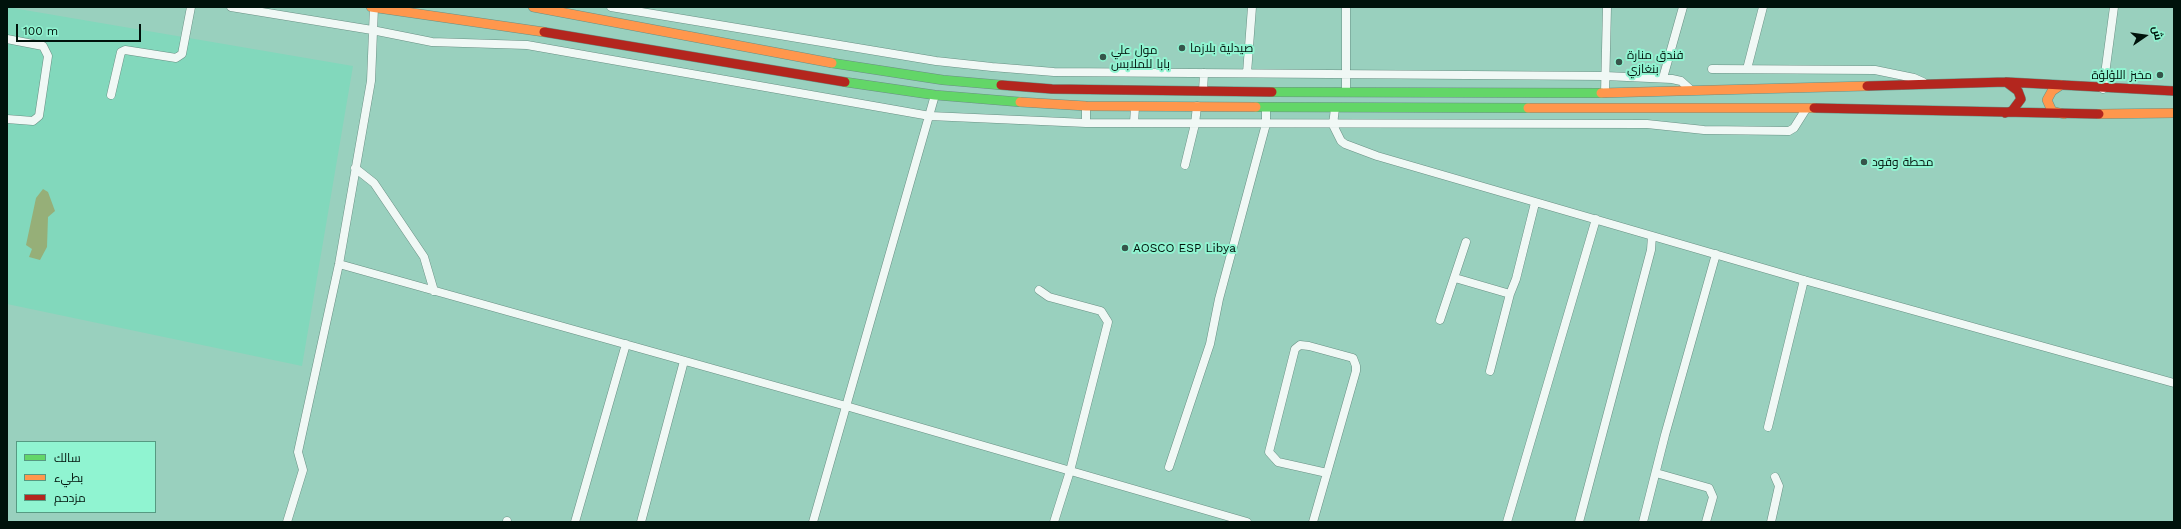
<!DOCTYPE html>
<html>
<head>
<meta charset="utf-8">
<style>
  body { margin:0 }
  #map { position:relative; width:2181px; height:529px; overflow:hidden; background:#99d0be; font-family:"Work Sans",Cairo,sans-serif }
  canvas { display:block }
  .frame { position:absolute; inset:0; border:8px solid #00120b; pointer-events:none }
  .legend { position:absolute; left:16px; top:441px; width:140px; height:72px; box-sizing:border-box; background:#90f4d1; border:1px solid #569a82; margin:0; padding:5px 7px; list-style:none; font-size:12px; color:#00120b }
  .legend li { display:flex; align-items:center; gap:8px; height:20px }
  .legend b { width:20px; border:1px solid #569a82 }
  .north { position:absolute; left:2125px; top:16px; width:40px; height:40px; -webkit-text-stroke:3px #90f4d1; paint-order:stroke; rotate:77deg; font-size:11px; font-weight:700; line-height:16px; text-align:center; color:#00120b }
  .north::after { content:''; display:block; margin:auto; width:14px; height:18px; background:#00120b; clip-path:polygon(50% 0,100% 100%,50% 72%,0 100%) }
  .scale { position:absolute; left:16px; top:24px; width:125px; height:18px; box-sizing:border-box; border:2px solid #00120b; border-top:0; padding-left:5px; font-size:12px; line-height:14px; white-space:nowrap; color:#00120b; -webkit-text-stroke:3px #90f4d1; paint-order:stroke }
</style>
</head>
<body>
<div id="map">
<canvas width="2181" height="529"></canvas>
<div class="frame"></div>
<ul class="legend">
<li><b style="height:5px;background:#63d668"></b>سالك</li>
<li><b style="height:5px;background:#ff974d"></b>بطيء</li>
<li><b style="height:5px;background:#b3261e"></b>مزدحم</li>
</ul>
<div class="north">ش</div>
<div class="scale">100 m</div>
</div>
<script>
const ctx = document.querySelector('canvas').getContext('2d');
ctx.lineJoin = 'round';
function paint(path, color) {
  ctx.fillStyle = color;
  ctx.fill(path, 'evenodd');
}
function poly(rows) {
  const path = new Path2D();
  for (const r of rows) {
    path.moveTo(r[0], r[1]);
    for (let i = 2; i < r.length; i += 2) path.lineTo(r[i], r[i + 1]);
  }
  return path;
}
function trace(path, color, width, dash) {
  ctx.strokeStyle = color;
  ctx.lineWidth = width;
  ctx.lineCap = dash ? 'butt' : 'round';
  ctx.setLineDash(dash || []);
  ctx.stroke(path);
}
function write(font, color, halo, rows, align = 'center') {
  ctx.font = font + ' "Work Sans",Cairo,sans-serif';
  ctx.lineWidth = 4;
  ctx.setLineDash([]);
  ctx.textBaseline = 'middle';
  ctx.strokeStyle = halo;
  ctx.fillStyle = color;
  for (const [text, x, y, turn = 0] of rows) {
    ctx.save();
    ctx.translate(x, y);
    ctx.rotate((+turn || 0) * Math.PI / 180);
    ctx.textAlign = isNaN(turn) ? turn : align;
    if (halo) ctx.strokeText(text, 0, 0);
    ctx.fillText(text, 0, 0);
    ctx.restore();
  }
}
paint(poly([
  [7,7,353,66,302,366,7,304]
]), '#82d8bc');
paint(poly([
  [43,189,48,192,55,211,48,217,47,247,40,260,29,257,32,249,26,245,36,198]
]), '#96af78');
const street = poly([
  [231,7,372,30,432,42,527,45,930,116,1086,123,1647,124,1704,130,1789,131,1794,128,1806,109],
  [611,7,936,61,992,67,1054,72,1605,76,1672,79,1681,81,1691,90],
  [7,39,43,46,48,56,39,116,33,121,7,119],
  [1712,69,1875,70,1914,78,1923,82],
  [1747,69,1763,7],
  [1247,73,1252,7],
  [1663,78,1683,7],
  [2103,89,2114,7],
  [1203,91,1204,73],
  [1346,92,1346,7],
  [1605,93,1607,7],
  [111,95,121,52,125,50,176,58,182,54,191,7],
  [1335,108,1333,125,1341,141,1345,144,1377,156,1804,280,2174,383],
  [1086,123,1086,106],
  [1134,123,1135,107],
  [1185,165,1195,124,1197,106],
  [355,168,374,183,424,257,434,291],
  [339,264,846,406,1247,522],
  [1455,278,1510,294,1516,279,1535,203],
  [1039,290,1049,297,1101,311,1108,322,1070,471,1054,522],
  [1440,320,1466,242],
  [1490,371,1510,294],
  [1768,427,1804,280],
  [1169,467,1210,344,1219,299,1266,124,1266,107],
  [1656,473,1709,488,1713,497,1706,522],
  [287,522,303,470,298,452,339,264,371,81,374,7],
  [507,522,507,521],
  [575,522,626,344],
  [641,522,684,361],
  [813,522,935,95],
  [1313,522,1327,473,1356,371,1356,366,1353,358,1309,346,1300,345,1295,349,1269,452,1278,462,1327,473],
  [1507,522,1596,219],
  [1579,522,1651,250,1652,236],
  [1643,522,1665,435,1716,254],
  [1771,522,1779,486,1775,477]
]);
const fast = poly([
  [832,63,943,80,1001,85],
  [845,82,935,95,1020,102],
  [1272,92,1601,93],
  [1256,107,1528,108]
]);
const slow = poly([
  [371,7,544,32],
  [533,7,832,63],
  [2061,85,2052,91,2047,100,2052,111,2064,114],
  [1601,93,1867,86],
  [1020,102,1086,106,1256,107],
  [1528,108,1814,108],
  [2099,114,2174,113]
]);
const jam = poly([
  [544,32,845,82],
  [1001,85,1052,89,1272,92],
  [1867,86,2006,82,2174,91],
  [1814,108,2099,114],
  [2005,113,2012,111,2021,99,2018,91,2006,82]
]);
trace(street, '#699084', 9);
trace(fast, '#699084', 10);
trace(slow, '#699084', 10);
trace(jam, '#699084', 10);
trace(street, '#f0f8f5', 8);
trace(fast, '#63d668', 9);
trace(slow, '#ff974d', 9);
trace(jam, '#b3261e', 9);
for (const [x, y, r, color] of [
  [1182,48,4,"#36544a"],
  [1103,57,4,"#36544a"],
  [1619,62,4,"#36544a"],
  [2160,75,4,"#36544a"],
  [1864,162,4,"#36544a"],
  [1125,248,4,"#36544a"]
]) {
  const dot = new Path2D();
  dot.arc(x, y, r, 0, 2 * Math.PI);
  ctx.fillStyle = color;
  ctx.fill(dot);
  trace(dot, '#90f4d1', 1.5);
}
write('12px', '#00120b', '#90f4d1', [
  ["صيدلية بلازما",1190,48],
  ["مول علي",1111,50],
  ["بابا للملابس",1111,64],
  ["فندق منارة",1627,55],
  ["بنغازي",1627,69],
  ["مخبز اللؤلؤة",2152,75,"right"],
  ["محطة وقود",1872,162],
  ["AOSCO ESP Libya",1133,248]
], 'left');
</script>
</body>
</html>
